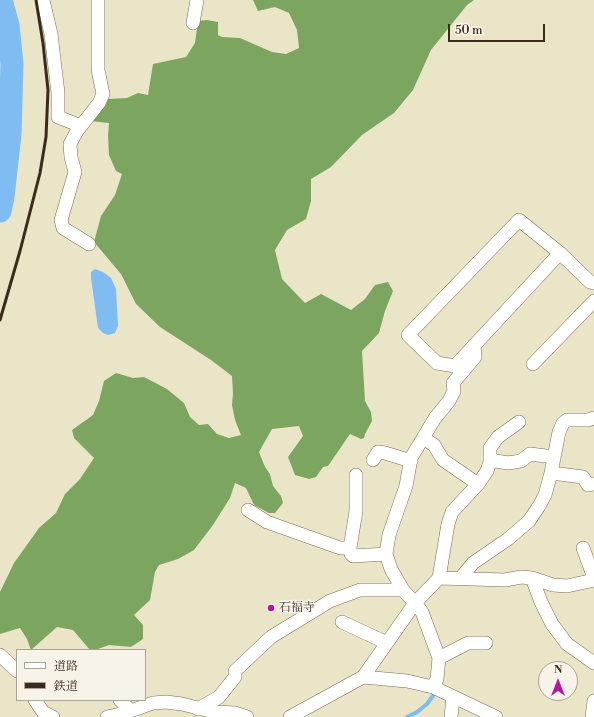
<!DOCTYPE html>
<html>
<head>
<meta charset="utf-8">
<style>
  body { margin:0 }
  #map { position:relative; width:594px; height:717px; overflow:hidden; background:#ebe5c7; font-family:"Libre Bodoni","Noto Serif JP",serif }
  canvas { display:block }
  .legend { position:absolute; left:16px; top:649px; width:130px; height:52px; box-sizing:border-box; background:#f7f3e8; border:1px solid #aca397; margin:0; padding:5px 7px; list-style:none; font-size:12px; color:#3b2a1e }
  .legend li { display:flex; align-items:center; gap:8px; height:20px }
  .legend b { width:20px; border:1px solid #aca397 }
  .north { position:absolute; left:538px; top:661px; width:40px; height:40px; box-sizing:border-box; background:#f7f3e8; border:1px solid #aca397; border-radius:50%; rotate:0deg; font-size:11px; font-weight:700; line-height:16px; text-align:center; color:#3b2a1e }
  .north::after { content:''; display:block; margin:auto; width:14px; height:18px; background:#b5179e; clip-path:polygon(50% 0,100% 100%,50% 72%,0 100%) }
  .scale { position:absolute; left:448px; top:24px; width:97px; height:18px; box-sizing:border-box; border:2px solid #3b2a1e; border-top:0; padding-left:5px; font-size:12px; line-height:14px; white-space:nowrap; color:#3b2a1e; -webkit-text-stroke:3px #f7f3e8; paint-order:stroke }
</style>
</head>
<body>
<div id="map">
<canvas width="594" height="717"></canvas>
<ul class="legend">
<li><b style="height:5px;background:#fff"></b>道路</li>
<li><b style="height:5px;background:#3b2a1e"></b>鉄道</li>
</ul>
<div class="north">N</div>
<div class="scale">50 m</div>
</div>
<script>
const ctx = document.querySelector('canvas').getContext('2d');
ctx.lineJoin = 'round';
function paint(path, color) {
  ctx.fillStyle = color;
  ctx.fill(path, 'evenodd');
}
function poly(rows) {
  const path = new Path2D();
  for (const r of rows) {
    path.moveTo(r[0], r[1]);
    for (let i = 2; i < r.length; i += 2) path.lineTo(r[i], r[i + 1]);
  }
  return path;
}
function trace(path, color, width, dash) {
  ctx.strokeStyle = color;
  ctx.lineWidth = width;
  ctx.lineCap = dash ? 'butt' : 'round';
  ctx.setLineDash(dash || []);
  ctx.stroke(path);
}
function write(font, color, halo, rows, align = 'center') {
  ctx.font = font + ' "Libre Bodoni","Noto Serif JP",serif';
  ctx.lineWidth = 3;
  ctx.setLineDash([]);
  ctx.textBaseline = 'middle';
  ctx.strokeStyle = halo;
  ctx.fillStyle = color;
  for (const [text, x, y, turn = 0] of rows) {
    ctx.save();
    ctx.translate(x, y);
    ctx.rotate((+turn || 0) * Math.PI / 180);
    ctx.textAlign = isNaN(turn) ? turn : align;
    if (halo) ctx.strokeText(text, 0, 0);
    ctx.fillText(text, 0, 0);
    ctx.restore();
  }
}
paint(poly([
  [253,0,474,0,467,5,431,50,413,90,394,113,362,135,331,167,311,179,311,201,306,219,287,230,275,250,282,279,305,303,321,294,351,310,365,299,375,285,388,282,393,291,385,311,379,333,362,351,365,401,371,412,372,421,365,434,364,438,361,439,350,434,328,466,323,467,316,477,309,479,295,475,288,457,303,436,299,426,272,429,259,452,265,467,270,474,273,486,281,496,283,503,275,513,269,513,254,505,246,488,235,483,230,498,213,525,194,550,178,559,159,565,155,572,150,600,134,615,143,625,143,639,131,647,109,645,95,650,90,650,73,630,57,627,31,650,27,639,20,628,0,634,0,592,14,563,39,528,56,513,65,494,80,479,94,458,74,438,72,430,93,415,99,401,104,381,116,373,133,378,144,377,167,389,184,403,190,417,199,425,208,424,217,434,229,438,241,435,235,420,232,405,233,394,232,376,211,360,160,327,136,304,121,274,94,242,101,216,115,195,122,174,116,171,109,155,108,136,109,123,90,121,107,99,127,98,138,93,148,95,153,64,186,57,195,43,198,21,207,20,218,22,218,35,222,37,240,38,272,52,286,54,299,48,297,30,289,13,275,7,258,11]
]), '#7ca65f');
paint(poly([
  [95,269,103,272,111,278,116,289,118,326,115,333,108,335,103,333,98,328,91,278,91,272]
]), '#7ebcf1');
trace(poly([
  [407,717,417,712,427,704,435,693]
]), '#7ebcf1', 4);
trace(poly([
  [0,211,3,197,10,134,12,64,8,25,1,0]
]), '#7ebcf1', 23);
const minor = poly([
  [43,0,51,34,58,93,58,117,81,126],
  [193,23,197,0],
  [89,244,63,228,61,220,75,172,71,157,70,144,77,131,99,103,103,94,98,70,98,0],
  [560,253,455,366,437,363,408,335,519,220,560,253,590,282,594,283],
  [533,364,594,301],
  [423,438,434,445,443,460,478,484],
  [373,460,378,452,385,453,411,461],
  [490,460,508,463,521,461,530,454,554,457],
  [551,473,583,477,588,485,594,484],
  [248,510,267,522,340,548,350,548,351,554,353,556,386,554,391,569,403,590],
  [350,548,356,511,356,475],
  [583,548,594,578],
  [386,554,389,535,406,486,411,458,435,418,449,401,454,391,453,383,475,357,474,345],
  [439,578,448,524,452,512,478,484,487,471,490,462,490,448,498,437,519,422],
  [461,578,464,574,473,563,508,539,529,521,539,506,545,495,551,473,559,432,563,423,567,420,588,420,594,418],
  [532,578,541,602,552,624,567,644,594,663],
  [342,622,387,643],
  [0,655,17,671],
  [439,658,468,643,486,643],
  [363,677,415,603,439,578,505,580,521,577,532,578,553,585,567,586,594,580],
  [35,700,43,712,53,717],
  [120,700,131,711],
  [198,709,219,697,235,677,235,671,271,637,330,601,360,590,403,590,415,603,422,612,439,658,437,679,433,687],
  [107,717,125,713,153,703,166,702,182,704,214,712,235,713,247,717],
  [290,717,363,677,407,681,433,687,496,717],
  [451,717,453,697],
  [592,717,594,701]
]);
trace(minor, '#796b59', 14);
trace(minor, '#fff', 13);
trace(poly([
  [0,320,20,251,40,173,46,137,48,90,43,43,36,0]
]), '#3b2a1e', 3);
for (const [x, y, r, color] of [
  [271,608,4,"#b5179e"]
]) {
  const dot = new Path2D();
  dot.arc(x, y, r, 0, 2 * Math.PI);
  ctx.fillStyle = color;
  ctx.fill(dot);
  trace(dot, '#f7f3e8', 1.5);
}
write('12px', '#3b2a1e', '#f7f3e8', [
  ["石福寺",279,608]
], 'left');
</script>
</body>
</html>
